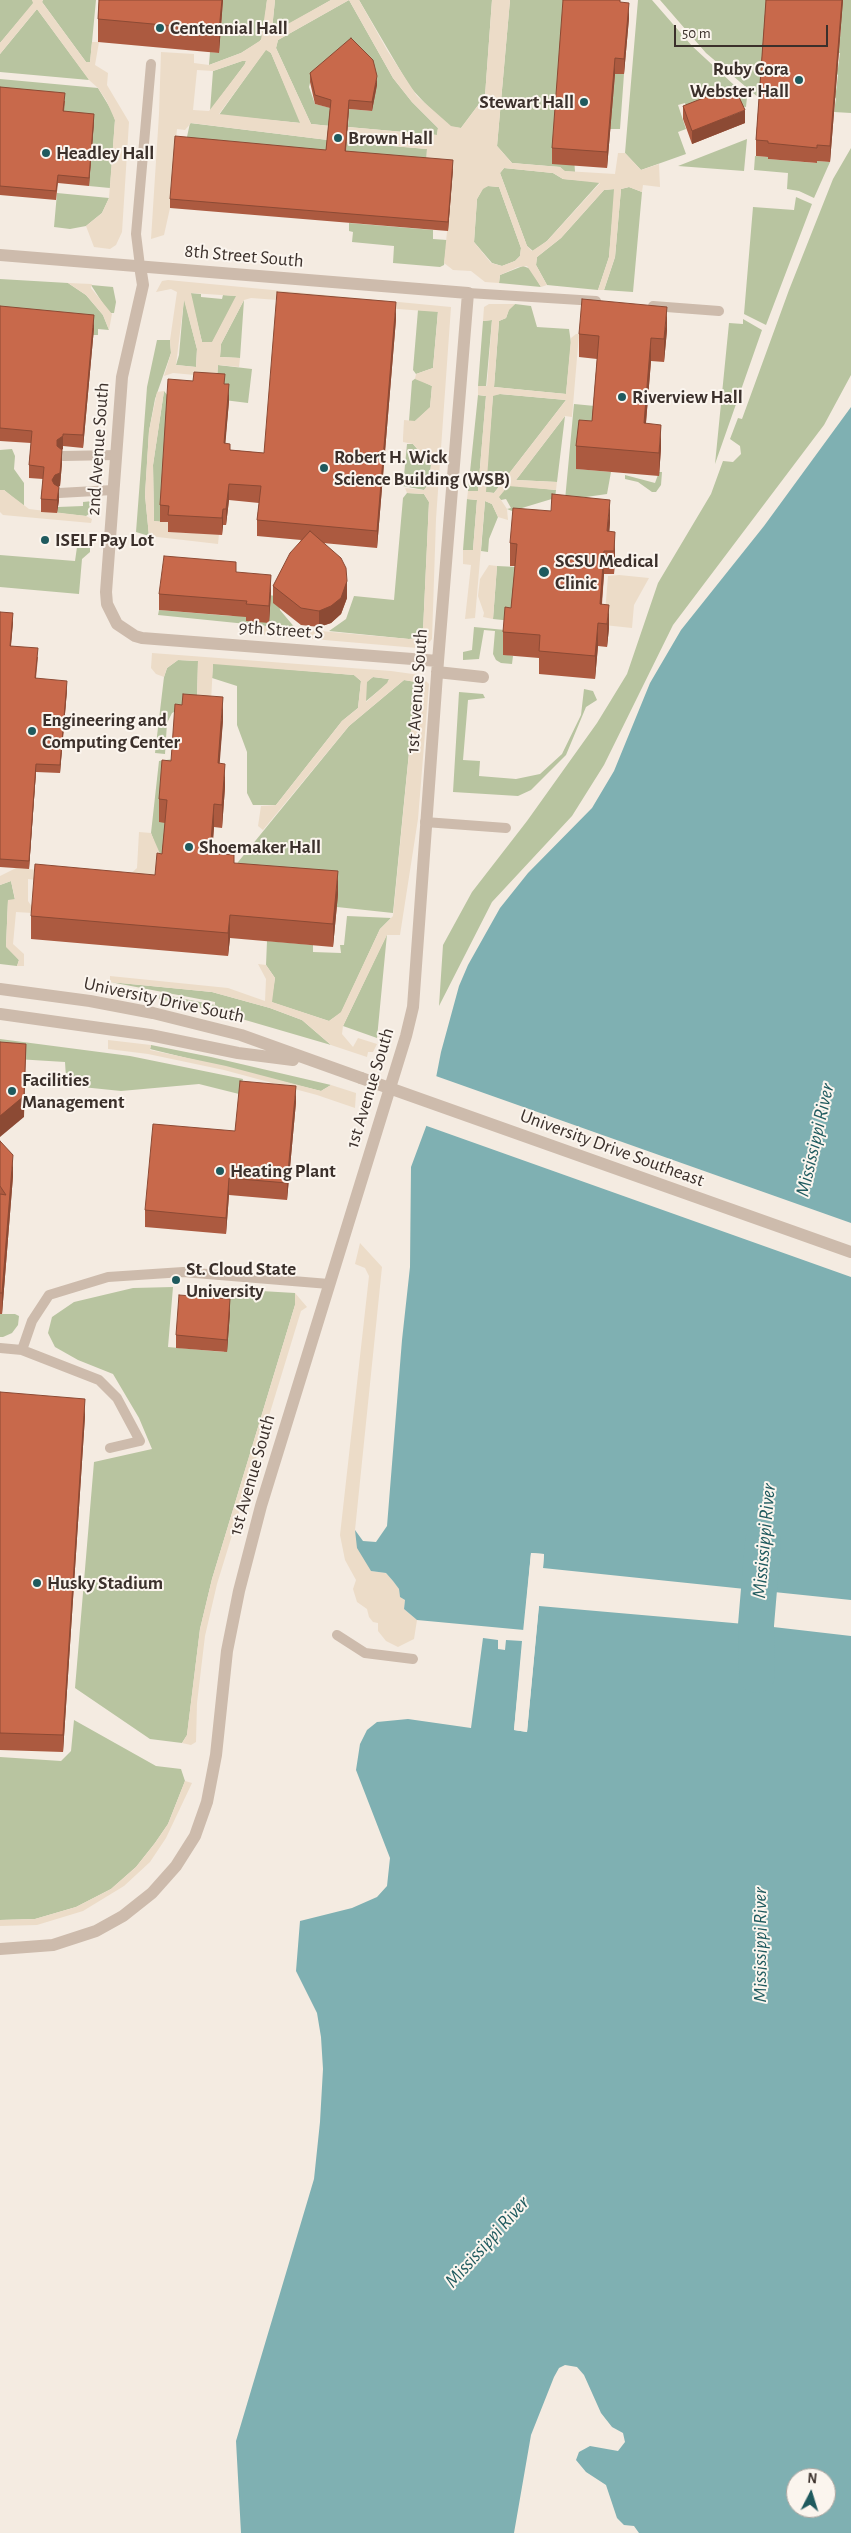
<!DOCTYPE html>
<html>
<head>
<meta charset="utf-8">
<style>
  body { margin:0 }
  #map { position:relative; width:851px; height:2533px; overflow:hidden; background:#f4ebe1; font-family:"Alegreya Sans",sans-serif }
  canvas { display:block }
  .north { position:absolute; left:786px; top:2468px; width:50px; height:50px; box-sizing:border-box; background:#fbf5ee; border:1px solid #aea6a0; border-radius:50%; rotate:5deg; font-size:14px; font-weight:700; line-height:20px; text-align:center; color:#3b302b }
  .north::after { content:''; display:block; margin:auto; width:18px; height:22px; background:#1f5a5e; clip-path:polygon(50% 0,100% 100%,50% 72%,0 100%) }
  .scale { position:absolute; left:674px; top:25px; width:154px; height:22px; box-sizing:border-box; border:2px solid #3b302b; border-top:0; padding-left:6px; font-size:15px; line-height:18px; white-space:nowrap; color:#3b302b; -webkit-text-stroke:4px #fbf5ee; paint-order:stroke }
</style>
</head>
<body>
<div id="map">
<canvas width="851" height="2533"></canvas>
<div class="north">N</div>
<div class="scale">50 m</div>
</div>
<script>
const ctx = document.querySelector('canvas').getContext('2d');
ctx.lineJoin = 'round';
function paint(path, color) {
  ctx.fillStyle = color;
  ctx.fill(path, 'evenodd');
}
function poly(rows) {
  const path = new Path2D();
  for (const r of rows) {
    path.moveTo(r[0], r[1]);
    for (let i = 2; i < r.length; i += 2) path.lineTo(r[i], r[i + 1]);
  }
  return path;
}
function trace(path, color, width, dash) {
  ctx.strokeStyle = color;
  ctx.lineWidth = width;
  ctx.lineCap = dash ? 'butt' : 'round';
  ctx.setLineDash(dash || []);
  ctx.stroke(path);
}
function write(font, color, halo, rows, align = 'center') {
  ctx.font = font + ' "Alegreya Sans",sans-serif';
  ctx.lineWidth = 4;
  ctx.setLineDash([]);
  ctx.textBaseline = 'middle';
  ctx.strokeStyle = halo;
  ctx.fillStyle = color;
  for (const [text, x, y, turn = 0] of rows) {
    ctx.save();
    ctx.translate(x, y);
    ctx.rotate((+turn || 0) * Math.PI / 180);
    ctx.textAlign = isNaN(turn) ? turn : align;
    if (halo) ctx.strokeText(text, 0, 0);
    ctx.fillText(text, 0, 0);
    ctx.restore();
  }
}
paint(poly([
  [0,0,32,0,34,3,0,43],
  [43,0,96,0,90,63,86,62,42,2],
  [223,0,267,0,263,37,259,42,241,53,209,65,210,52,219,53],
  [275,0,331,0,275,32,272,29],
  [349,0,393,78,412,102,438,128,437,135,348,127,349,109,372,111,377,85,376,74,311,79,309,87,315,104,331,108,330,126,311,124,276,48,278,40],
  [359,0,492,0,485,96,461,128,451,127,434,113,410,87],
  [510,0,564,0,575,172,564,171,560,167,512,163,497,146],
  [638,0,652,0,692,46,747,97,746,107,737,106,690,116,685,103,678,105,686,129,678,132,686,154,641,170,625,153],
  [660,0,775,0,759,98,706,53],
  [828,0,851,0,851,113,834,112,836,98,834,97,834,91,836,91,838,75,836,74,836,69,838,68,840,53,837,53,841,30],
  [37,9,88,78,89,80,0,72,0,54],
  [266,49,271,53,301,123,219,115],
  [242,61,246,61,245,64,210,111,213,71],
  [615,74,624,74,620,129,610,129],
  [0,79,98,88,112,111,115,120,110,188,89,186,94,122,0,96],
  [190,123,328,140,326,158,185,146],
  [747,139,744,171,678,166],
  [346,142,427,149,426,167,345,160],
  [851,148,851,375,824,425,673,625,604,765,572,816,492,902,439,1006,443,945,472,892,527,821,597,723,627,674,658,583,711,494,723,461,733,462,741,454,740,446,730,439,738,418,742,419,789,290,833,179],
  [755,156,768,157,768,159,816,163,817,161,830,162,814,198,799,191,787,189,788,173,754,170],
  [504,168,553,173,563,179,600,182,547,241,533,251,527,246,500,173],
  [488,186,499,187,521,248,520,256,515,261,502,266,492,263,474,242,477,199,483,188],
  [629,187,642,192,633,292,604,290,615,257,621,189],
  [615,189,609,257,598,290,547,285,536,265,537,257,561,238,604,190],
  [57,193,109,198,102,213,86,226,70,229,54,227],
  [796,197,812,204,766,325,744,314,753,207,794,210],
  [349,223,433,230,433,239,447,240,444,265,440,267,393,263,394,246,352,242,353,232,349,231],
  [523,266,531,269,541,287,499,283,500,275],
  [0,279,68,283,86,295,103,315,109,330,98,329,98,335,93,335,93,327,0,319],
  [91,285,113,287,116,302,114,313,109,313],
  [190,293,201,294,201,297,222,299,223,295,237,296,212,343,202,342],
  [184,298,197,349,196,367,176,365,179,355],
  [244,300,240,358,220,357,221,344],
  [515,304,531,306,537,327,569,329,571,343,566,394,494,387,499,321,506,318,509,309],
  [418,310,438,311,433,368,416,374,413,370],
  [743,319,762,330,715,464,729,323,743,324],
  [492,320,486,387,478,386,483,321],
  [157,340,170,340,171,353,155,399,149,431,145,495,149,536,136,532,147,387],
  [218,365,252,369,248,403,224,400,216,390],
  [416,378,432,386,430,408,415,421,409,421,412,381],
  [164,391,168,396,160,522,154,521,153,465],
  [500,394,566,400,494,493,485,492,493,395],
  [478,395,486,396,478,491,468,491],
  [574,404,595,406,592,444,577,469,611,472,607,494,565,500],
  [565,416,557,482,516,480],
  [407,444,413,444,431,465,429,484,424,490,403,486],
  [12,449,15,456,14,469,24,483,24,507,4,490,0,490,0,450],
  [659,472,662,472,661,485,656,492,652,492,638,482,625,479,625,475,655,483],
  [508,485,556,490,555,498,512,511,507,509,511,508,506,499,501,500,498,497],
  [407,493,424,494,429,502,423,631,418,638,409,639,329,631,346,619,354,596,394,600,403,498],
  [467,499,477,500,473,550,463,550],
  [93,501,92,512,86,516,57,513,58,507,83,506,83,502],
  [485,501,492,504,498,517,489,539,488,552,481,551],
  [77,547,90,547,90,552,82,559,79,594,0,587,0,555,75,561],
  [497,566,517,567,512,621,493,619],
  [266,595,278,596,280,610,296,629,158,615,159,610,231,616],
  [474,627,505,630,503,654,513,656,512,664,501,663,496,660,493,654,495,631,484,630,479,659,463,660,463,652,472,650],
  [178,660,198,661,197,700,172,713,167,723,165,754,155,753,164,677,167,668],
  [213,663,354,675,361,681,358,708,342,721,276,805,253,805,247,793,247,752,237,725,237,686,212,678],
  [373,677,389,679,388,683,365,702,366,682],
  [404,680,416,682,393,913,337,907,337,894,225,878,349,726],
  [584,689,593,691,597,700,586,707,566,755,531,790,518,796,453,792,459,692,483,694,485,698,468,700,463,760,480,761,479,776,516,779,540,774,562,754,581,715],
  [173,759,167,823,163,867,151,833,159,761],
  [11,881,15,900,8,900,6,946,19,960,17,966,0,964,0,885],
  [347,916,391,918,380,929,341,1013,329,1021,271,1002,275,978,266,965,267,941,313,945,313,952,341,953,340,945,344,945],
  [387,934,377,1038,343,1026],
  [110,982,212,992,270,1008,302,1020,331,1045,211,1010,159,999,160,994,215,1005,215,1002],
  [0,1039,130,1056,243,1079,239,1094,199,1084,121,1091,82,1087,66,1078,65,1062,0,1058],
  [151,1045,211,1057,331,1085,321,1091,150,1049],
  [173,1287,168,1347,224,1352,227,1289,295,1293,295,1305,212,1579,200,1629,187,1735,182,1743,150,1739,75,1688,94,1462,152,1449,139,1418,113,1374,78,1360,55,1347,48,1333,52,1317,74,1302,133,1288],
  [0,1314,15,1314,19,1316,18,1325,12,1333,3,1337,0,1337],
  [74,1720,156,1766,181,1769,185,1781,168,1824,155,1843,136,1867,111,1889,76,1907,35,1919,0,1920,0,1757,61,1761,71,1751]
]), '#b8c4a0');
paint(poly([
  [32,0,43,0,42,2,86,62,90,62,92,42,99,42,95,65,108,73,107,85,129,122,122,232,116,245,110,249,94,247,86,226,102,213,109,198,115,120,106,100,98,88,89,80,37,9,0,54,0,43,33,3],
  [267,0,275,0,272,29,275,31,331,0,349,0,278,40,276,48,311,124,330,126,328,140,191,123,185,130,177,129,170,208,164,235,151,239,159,114,161,52,194,54,194,63,209,65,241,53,261,40],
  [266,50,271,53,300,123,219,114],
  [242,61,246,61,245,64,209,111,193,110,197,70,213,71],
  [349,0,359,0,387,50,417,96,451,126,461,128,485,96,492,0,510,0,497,146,512,163,560,167,565,171,615,174,618,153,625,153,641,170,659,164,660,187,643,185,642,192,629,187,621,189,615,257,604,290,598,290,609,257,614,189,604,190,561,238,537,257,536,265,547,285,541,287,527,266,518,267,500,275,499,283,485,282,471,271,453,270,444,263,453,169,426,167,427,149,346,142,348,127,437,135,438,128,412,102,393,78],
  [504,168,553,173,563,179,600,183,547,241,532,251,527,246,500,173],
  [488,186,499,187,521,248,520,256,515,261,502,266,491,263,474,242,477,199,483,189],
  [168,280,451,307,436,519,432,639,426,646,417,648,244,633,243,624,409,639,418,638,423,631,429,502,424,494,407,493,405,488,424,490,429,484,431,465,413,444,403,442,403,438,404,420,415,421,430,407,432,386,415,379,416,374,433,368,438,312,251,298,244,300,221,344,220,357,240,358,239,367,218,365,216,390,195,375,173,373,164,376,171,353,170,340,177,292,171,289,156,292,162,281],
  [191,293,236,296,212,342,202,342],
  [184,300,197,349,196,367,176,365],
  [68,283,92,284,91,288,112,314,109,330,103,315,86,295],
  [489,304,515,304,509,310,506,318,499,321,494,387,566,394,571,338,576,334,579,334,572,417,565,416,516,480,557,482,556,490,508,486,499,497,507,509,508,520,498,517,492,504,485,501,475,618,465,619,471,565,463,564,463,550,473,550,477,500,467,499,468,491,478,491,486,396,478,395,478,386,487,386,492,320,483,321,484,307],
  [500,394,566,400,494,493,486,492,493,396],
  [164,391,153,465,154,521,169,522,168,532,219,534,218,544,149,536,145,495,149,431,157,392],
  [0,490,4,490,29,509,86,516,92,519,91,523,3,515,0,512],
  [489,565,497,566,493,619,483,617,484,613,478,596,480,579],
  [619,575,649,578,634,605,632,628,604,625,608,576],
  [152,653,391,671,420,675,429,684,418,819,400,935,387,935,343,1026,342,1034,353,1047,358,1038,377,1044,373,1052,368,1052,367,1057,331,1045,302,1020,270,1008,212,992,110,982,110,976,228,988,265,1001,266,979,258,964,266,965,275,978,272,1002,329,1021,341,1012,380,929,393,916,416,682,404,680,349,726,263,830,258,826,261,806,276,805,342,721,358,708,361,681,354,675,213,664,211,702,197,700,198,661,178,660,167,668,164,677,156,674,151,668],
  [373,677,389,679,387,683,366,702,367,682],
  [139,832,151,833,161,856,157,876,128,892,28,879,28,901,34,910,32,913,16,912,13,944,24,954,24,966,17,966,19,960,6,947,8,900,15,899,11,881,0,885,0,876,16,868,126,878,137,868],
  [108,1040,151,1045,150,1050,226,1066,321,1091,331,1085,356,1093,355,1108,317,1095,224,1070,148,1054,108,1049],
  [360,1243,382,1267,355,1530,371,1571,386,1573,393,1581,399,1589,400,1597,405,1600,404,1609,417,1620,414,1639,398,1647,386,1641,378,1631,378,1623,373,1622,369,1617,367,1609,357,1602,353,1589,356,1580,345,1560,340,1535,369,1276,365,1268,355,1264],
  [295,1293,307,1307,301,1311,254,1465,254,1476,245,1493,217,1584,205,1636,197,1703,196,1742,191,1745,182,1743,187,1735,200,1629,212,1579,295,1305],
  [185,1781,192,1783,166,1838,150,1862,124,1886,83,1911,37,1925,0,1926,0,1920,35,1919,76,1907,111,1889,136,1867,155,1843,168,1824]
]), '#ecdcc8');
paint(poly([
  [851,407,851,1600,543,1568,544,1554,531,1553,524,1630,417,1620,404,1609,405,1600,400,1597,399,1589,393,1581,386,1573,371,1571,357,1548,355,1530,363,1541,376,1542,387,1526,402,1340,410,1267,411,1167,427,1124,441,1052,459,986,468,965,500,908,528,873,592,808,614,771,650,683,681,630,764,526],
  [539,1606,756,1625,851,1636,851,2533,639,2533,634,2526,624,2525,617,2518,606,2485,586,2472,576,2460,579,2452,590,2446,618,2451,625,2442,623,2433,612,2427,601,2413,584,2375,577,2367,565,2365,559,2368,554,2377,531,2435,514,2533,241,2533,236,2441,314,2179,320,2122,323,2069,321,2037,317,2013,296,1971,300,1921,352,1908,377,1897,387,1886,390,1858,356,1770,360,1744,367,1730,377,1722,408,1719,471,1728,483,1638,498,1640,498,1649,505,1650,506,1640,522,1641,514,1730,527,1732],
  [796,2478,826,2478,826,2508,796,2508]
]), '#7fb0b2');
paint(poly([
  [433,1075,851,1223,851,1277,424,1125],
  [531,1553,544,1554,543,1568,543,1571,541,1569,542,1556,533,1555,526,1630,523,1632],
  [539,1604,527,1732,514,1730,523,1639,525,1642,517,1728,525,1729,537,1606]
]), '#f4ebe1');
trace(poly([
  [757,1675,756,1625,763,1542]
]), '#7fb0b2', 36);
trace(poly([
  [140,266,136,234,151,64],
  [468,293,596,301],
  [653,306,719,311],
  [63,456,116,455],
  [59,493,113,490],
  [425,822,506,828],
  [0,1348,22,1350,99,1380,117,1398,140,1441,110,1448],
  [22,1350,32,1321,49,1295,108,1277,183,1272,329,1284],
  [337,1635,365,1653,413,1659]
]), '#cdbbac', 10);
trace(poly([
  [0,255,468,293,438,661,413,1007,406,1036,261,1506,239,1591,227,1651,216,1755,207,1802,195,1836,176,1866,152,1893,123,1916,96,1931,53,1945,0,1949],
  [140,266,143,285,122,377,106,592,107,604,117,624,135,636,142,638,438,661],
  [437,672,483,677]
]), '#cdbbac', 12);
trace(poly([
  [0,989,90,1001,153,1013,241,1035,361,1078],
  [0,1014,150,1035,238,1053,293,1060]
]), '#cdbbac', 12);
trace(poly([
  [361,1078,851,1252]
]), '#cdbbac', 12);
paint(poly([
  [99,0,223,0,219,53,98,42,98,19],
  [766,0,843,0,830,162,817,161,817,163,768,159,768,157,756,156,756,140],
  [621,2,629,18,624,74,615,74,607,168,552,164,552,148],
  [310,73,377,85,372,111,349,109,346,151,453,169,448,231,170,208,170,199,326,150,330,108,315,104,310,82],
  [0,87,65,101,64,111,94,122,89,186,58,183,56,200,0,195],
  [683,106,745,123,692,144,683,119],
  [0,306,94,328,83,448,63,446,63,449,62,450,62,463,60,486,58,487,59,500,57,513,41,512,41,499,43,479,29,478,29,465,31,443,0,441],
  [396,319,377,548,323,543,347,598,341,614,331,623,319,627,301,625,273,603,273,586,301,540,257,536,257,520,259,503,229,500,226,525,223,525,222,535,168,532,168,522,160,522,160,505,225,384,229,401,225,443,230,450,264,453],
  [667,330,664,362,651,361,646,423,661,448,659,476,576,469,576,446,592,421,597,359,579,357,579,334],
  [551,511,610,522,609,532,615,555,614,574,604,574,602,604,609,628,607,647,598,646,595,679,539,674,539,658,503,655,503,632,511,608,515,566,510,566,510,543],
  [271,592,269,623,246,621,246,617,159,610,159,594],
  [0,612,13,622,11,646,38,657,36,678,67,690,60,773,36,772,29,869,0,867],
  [223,720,219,763,225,787,222,828,214,827,212,854,234,863,338,894,333,947,230,938,228,956,31,939,31,916,155,875,162,854,165,823,159,822,159,799,171,761],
  [296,1102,287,1200,229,1195,226,1234,145,1227,145,1210,235,1131],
  [0,1141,13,1176,2,1314,0,1314],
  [230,1312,227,1352,176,1348,176,1335],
  [0,1392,85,1416,63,1752,0,1750]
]), '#ac5a40');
paint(poly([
  [222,0,223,0,219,53,219,30],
  [842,0,843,0,830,162,830,146],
  [629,3,629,18,624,74,624,59],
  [615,58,615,74,607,168,607,152],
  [377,76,377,85,372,111,372,102],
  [349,100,349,109,345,160,345,151],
  [745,110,745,123,692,144,692,131],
  [94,114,94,122,89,186,89,178],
  [453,160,453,169,448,231,448,222],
  [396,302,396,319,377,548,377,531],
  [667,307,667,330,664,362,664,339],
  [94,315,94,328,83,448,83,435],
  [651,338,651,361,644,446,644,423],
  [229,384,229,401,224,460,224,443],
  [661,425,661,448,659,476,659,453],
  [63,434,63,449,57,453,57,440],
  [62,450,62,463,60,486,55,488,52,480],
  [229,484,229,500,226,525,226,509],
  [59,487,59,500,57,513,57,500],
  [610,500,610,522,608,551,607,531],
  [223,509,223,525,222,535,222,518],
  [615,532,615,555,614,574,614,551],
  [604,551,604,574,600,623,600,604],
  [271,575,271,592,269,623,269,606],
  [347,581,347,598,341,614,331,623,319,627,319,611],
  [609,605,609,628,607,647,607,624],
  [13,613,13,622,10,655,10,646],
  [598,623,598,646,595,679,595,656],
  [67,681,67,690,60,773,60,765],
  [223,697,223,720,218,786,218,763],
  [36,764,36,772,29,869,29,861],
  [225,764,225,787,222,828,222,805],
  [214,804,214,827,210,876,210,853],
  [338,871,338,894,333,947,333,924],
  [230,915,230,938,228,956,228,933],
  [26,1044,24,1117,0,1137,0,1116],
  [296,1086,296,1102,287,1200,287,1183],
  [13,1155,13,1176,2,1314,2,1293],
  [229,1178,229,1195,226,1234,226,1218],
  [230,1299,230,1312,227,1352,227,1340],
  [85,1399,85,1416,63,1752,63,1735]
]), '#8c4a34');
const building = poly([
  [99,0,222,0,219,30,98,19,99,0],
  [563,0,620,0,620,2,629,3,624,59,615,58,607,152,552,148,563,0],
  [766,0,842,0,830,146,817,145,817,148,768,143,768,141,756,140,766,0],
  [351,38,373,60,377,76,372,102,349,100,345,151,453,160,448,222,170,199,175,136,326,150,331,100,315,95,310,73,351,38],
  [734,86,745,110,692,131,683,106,734,86],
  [0,87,65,93,63,111,94,114,89,178,58,175,56,191,0,186,0,87],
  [277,292,396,302,377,531,257,520,261,486,229,484,226,509,223,509,222,518,168,515,169,506,160,505,168,379,193,381,194,372,225,374,224,384,229,384,224,443,230,444,230,450,264,453,277,292],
  [582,299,667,307,664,339,651,338,644,423,661,425,659,453,576,446,579,420,592,421,599,336,579,334,582,299],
  [0,306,94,315,83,435,63,434,63,436,57,440,57,446,62,450,60,473,55,475,52,480,54,484,59,487,57,500,41,499,44,467,29,465,32,431,0,428,0,306],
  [552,494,610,500,607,531,615,532,614,551,604,551,600,604,609,605,607,624,598,623,595,656,539,651,540,635,503,632,505,607,511,608,517,544,510,543,513,508,551,511,552,494],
  [310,531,341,558,346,568,347,581,341,598,331,606,319,611,301,608,273,586,290,553,310,531],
  [164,556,236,562,236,572,271,575,269,606,246,604,247,601,159,594,164,556],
  [0,612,13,613,10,646,38,648,35,678,67,681,60,765,36,764,29,861,0,859,0,612],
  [183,694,223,697,218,763,225,764,222,805,214,804,210,853,234,855,234,863,338,871,333,924,230,915,228,933,31,916,35,864,155,875,157,853,162,854,167,800,159,799,162,760,171,761,175,704,182,705,183,694],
  [0,1042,26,1044,24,1096,0,1116,0,1042],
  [240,1081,296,1086,287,1183,229,1178,226,1218,145,1210,153,1124,235,1131,240,1081],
  [0,1141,13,1155,2,1293,0,1293,0,1194,6,1195,0,1186,0,1141],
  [179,1295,230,1299,227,1340,176,1335,179,1295],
  [0,1392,85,1399,63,1735,0,1733,0,1392]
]);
paint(building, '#c8694b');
trace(building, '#8c4a34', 1);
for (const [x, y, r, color] of [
  [160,28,5,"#1f5a5e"],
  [799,80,5,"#1f5a5e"],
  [584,102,5,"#1f5a5e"],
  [338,138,5,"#1f5a5e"],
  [46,153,5,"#1f5a5e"],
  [622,397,5,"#1f5a5e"],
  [324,468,5,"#1f5a5e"],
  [45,540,5,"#1f5a5e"],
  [544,572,6,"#1f5a5e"],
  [32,731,5,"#1f5a5e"],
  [189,847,5,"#1f5a5e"],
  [12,1091,5,"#1f5a5e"],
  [220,1171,5,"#1f5a5e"],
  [176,1280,5,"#1f5a5e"],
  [37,1583,5,"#1f5a5e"]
]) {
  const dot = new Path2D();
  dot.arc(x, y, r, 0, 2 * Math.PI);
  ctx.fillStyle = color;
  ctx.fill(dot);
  trace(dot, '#fbf5ee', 2);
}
write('bold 19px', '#3b302b', '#fbf5ee', [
  ["Centennial Hall",170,28],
  ["Ruby Cora",789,69,"right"],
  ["Webster Hall",789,91,"right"],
  ["Stewart Hall",574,102,"right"],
  ["Brown Hall",348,138],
  ["Headley Hall",56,153],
  ["Riverview Hall",632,397],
  ["Robert H. Wick",334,457],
  ["Science Building (WSB)",334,479],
  ["ISELF Pay Lot",55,540],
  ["SCSU Medical",555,561],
  ["Clinic",555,583],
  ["Engineering and",42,720],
  ["Computing Center",42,742],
  ["Shoemaker Hall",199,847],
  ["Facilities",22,1080],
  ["Management",22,1102],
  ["Heating Plant",230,1171],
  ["St. Cloud State",186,1269],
  ["University",186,1291],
  ["Husky Stadium",47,1583]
], 'left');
write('19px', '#3b302b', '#fbf5ee', [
  ["8th Street South",244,256,5],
  ["2nd Avenue South",98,449,-86],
  ["9th Street S",281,630,4],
  ["1st Avenue South",417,691,-86],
  ["University Drive South",164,1000,12],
  ["1st Avenue South",370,1088,-73],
  ["University Drive Southeast",612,1148,20],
  ["1st Avenue South",252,1475,-74]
]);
write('italic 20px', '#1f5a5e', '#fbf5ee', [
  ["Mississippi River",815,1140,-77],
  ["Mississippi River",764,1541,-85],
  ["Mississippi River",760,1945,-90],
  ["Mississippi River",487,2242,-48]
]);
</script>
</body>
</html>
